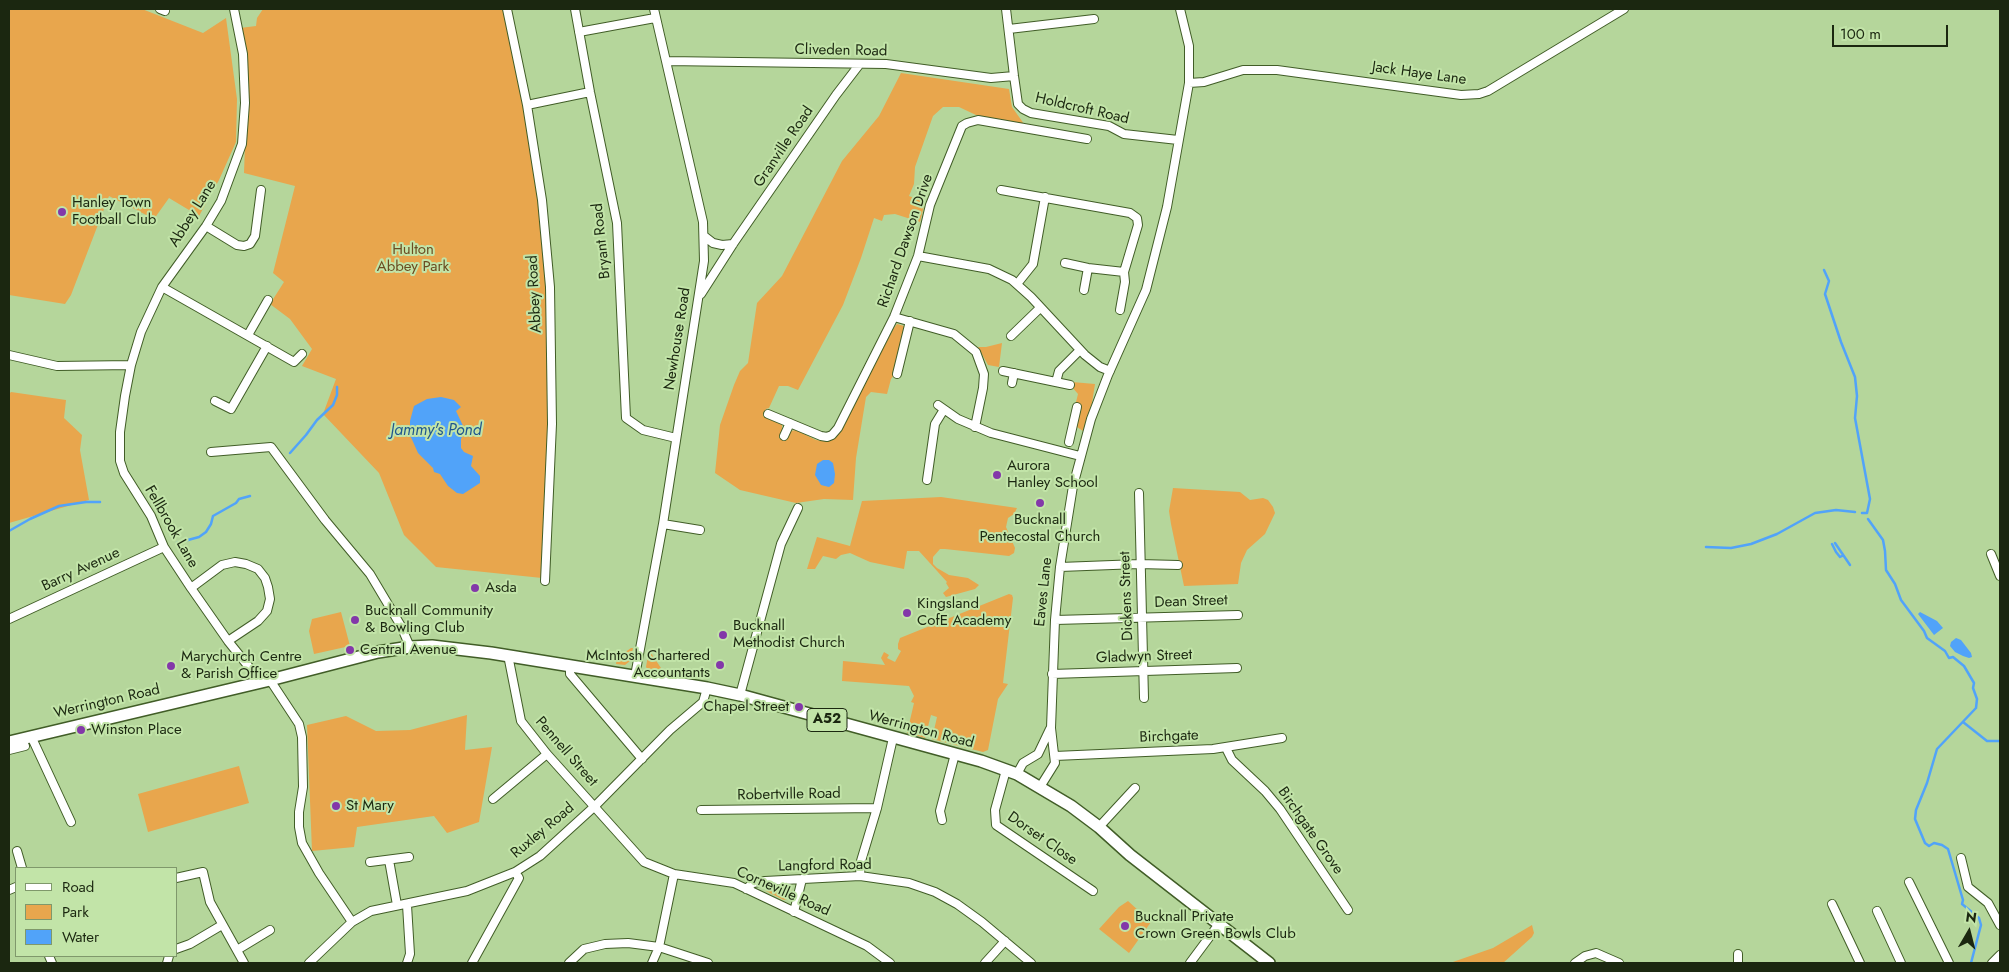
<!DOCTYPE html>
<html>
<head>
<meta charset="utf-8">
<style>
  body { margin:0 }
  #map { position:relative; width:2009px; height:972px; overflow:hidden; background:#b5d69b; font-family:Jost,sans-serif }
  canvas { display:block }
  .frame { position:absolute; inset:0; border:10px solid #1b2710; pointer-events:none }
  .legend { position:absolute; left:15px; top:867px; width:162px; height:90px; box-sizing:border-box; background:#c2e4a8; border:1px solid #7f986b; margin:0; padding:6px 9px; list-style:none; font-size:15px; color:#1b2710 }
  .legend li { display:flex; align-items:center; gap:10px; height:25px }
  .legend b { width:25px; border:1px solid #7f986b }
  .north { position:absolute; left:1944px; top:907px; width:50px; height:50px; -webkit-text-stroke:4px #c2e4a8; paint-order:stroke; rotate:8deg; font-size:14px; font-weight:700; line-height:20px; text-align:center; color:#1b2710 }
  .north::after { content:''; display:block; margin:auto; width:18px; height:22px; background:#1b2710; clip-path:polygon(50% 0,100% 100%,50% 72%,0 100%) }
  .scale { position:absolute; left:1832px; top:25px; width:116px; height:22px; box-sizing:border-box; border:2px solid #1b2710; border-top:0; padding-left:6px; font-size:15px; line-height:18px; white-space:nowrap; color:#1b2710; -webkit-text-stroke:4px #c2e4a8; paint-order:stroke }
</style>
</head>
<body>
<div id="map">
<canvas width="2009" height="972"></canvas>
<div class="frame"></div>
<ul class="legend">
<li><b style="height:6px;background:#fff"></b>Road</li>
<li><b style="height:14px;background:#e8a64d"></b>Park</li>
<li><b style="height:14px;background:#51a3f9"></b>Water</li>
</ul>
<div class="north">N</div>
<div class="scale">100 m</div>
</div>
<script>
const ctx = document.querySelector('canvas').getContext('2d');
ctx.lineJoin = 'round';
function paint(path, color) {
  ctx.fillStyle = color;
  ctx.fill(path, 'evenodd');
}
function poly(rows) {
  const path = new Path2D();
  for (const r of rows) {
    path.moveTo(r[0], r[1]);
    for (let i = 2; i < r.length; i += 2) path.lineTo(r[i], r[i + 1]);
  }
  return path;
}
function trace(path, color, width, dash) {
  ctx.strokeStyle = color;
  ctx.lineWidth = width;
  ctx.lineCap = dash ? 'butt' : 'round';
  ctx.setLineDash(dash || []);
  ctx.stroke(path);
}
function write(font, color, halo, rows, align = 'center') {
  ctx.font = font + ' Jost,sans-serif';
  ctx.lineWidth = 4;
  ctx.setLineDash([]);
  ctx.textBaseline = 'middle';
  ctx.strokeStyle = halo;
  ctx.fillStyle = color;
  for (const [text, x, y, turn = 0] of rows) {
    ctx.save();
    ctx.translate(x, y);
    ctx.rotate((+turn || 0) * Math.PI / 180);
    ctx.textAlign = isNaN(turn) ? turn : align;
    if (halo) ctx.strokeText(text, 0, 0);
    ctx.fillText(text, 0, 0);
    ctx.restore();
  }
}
paint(poly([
  [9,9,142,9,203,33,226,18,237,99,236,142,219,180,199,216,169,198,154,219,109,196,71,295,65,304,9,295],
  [263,9,505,9,524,105,538,199,547,288,549,423,542,578,436,567,404,535,379,473,323,414,336,379,302,366,312,349,290,319,270,304,284,282,273,273,295,186,244,173,248,57,240,28,256,26,257,18],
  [901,73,1009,89,1012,107,1024,124,976,115,959,107,943,107,933,116,915,167,914,184,909,196,925,202,920,222,895,214,884,215,882,221,874,218,861,258,843,305,798,390,788,386,779,386,769,408,766,409,763,416,782,425,782,430,779,438,785,441,791,431,796,430,816,440,824,441,835,437,894,328,897,324,904,326,906,330,897,371,891,379,887,394,871,392,866,397,856,458,853,500,824,499,796,503,740,490,715,473,720,425,734,385,740,371,748,363,757,303,782,276,842,161,879,116],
  [1002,343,999,367,988,365,978,347,986,347],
  [1072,382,1095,384,1092,403,1083,431,1077,427,1080,407,1075,406,1078,394,1072,387],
  [11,392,66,400,64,418,82,435,80,450,89,500,9,523,9,394],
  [1173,488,1240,492,1250,500,1263,498,1268,500,1273,507,1275,513,1265,534,1247,550,1241,563,1238,584,1184,586,1171,524,1169,511],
  [941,497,1017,508,1014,514,1008,518,1006,527,1015,548,1014,553,1009,556,945,549,940,549,933,557,933,564,937,568,949,575,968,578,979,585,975,589,946,597,943,593,949,588,946,583,947,582,919,551,907,551,904,569,870,562,850,553,841,555,836,559,823,556,815,569,807,569,817,537,850,546,862,501],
  [1009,594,1012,595,1013,598,1003,683,1008,684,998,699,988,750,983,752,932,739,937,717,931,715,925,738,907,733,914,703,911,702,914,696,909,686,842,681,843,661,885,665,881,658,884,652,889,655,887,658,895,662,901,651,898,649,898,644,900,638],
  [341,612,350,646,314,654,309,631,312,619],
  [631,648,633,648,630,661,625,665,616,664,617,658],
  [649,650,661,668,659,672,649,671,646,667],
  [467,715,465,750,492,747,479,822,447,833,434,816,357,827,354,847,312,851,307,725,346,716,376,731,410,730],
  [239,766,249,803,148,832,138,794],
  [765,886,786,886,791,889,792,893,790,898,784,900,766,891],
  [1128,901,1151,922,1129,953,1099,929,1119,907],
  [1532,925,1534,933,1532,937,1503,963,1450,963,1493,948]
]), '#e8a64d');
paint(poly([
  [441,397,454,400,461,407,456,411,465,430,461,439,461,448,464,452,473,456,471,466,480,476,480,483,463,494,457,493,448,486,440,474,434,472,433,468,418,453,410,435,410,421,414,406,427,399],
  [823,460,829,460,833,463,835,474,834,483,829,487,821,485,815,475,817,464],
  [1920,612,1937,621,1943,628,1934,635,1918,614],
  [1956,638,1961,640,1971,653,1972,657,1969,658,1963,656,1955,652,1950,646,1951,642]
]), '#51a3f9');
trace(poly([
  [1824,270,1829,281,1825,294,1841,342,1855,377,1857,396,1855,418,1870,499,1867,513,1862,513],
  [290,453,306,435,317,420,333,405,337,395,337,387],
  [1868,519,1883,540,1885,551,1886,570,1895,584,1901,600,1924,631,1927,638,1945,651,1949,658,1953,657,1964,666,1974,683,1973,688,1977,699,1976,708,1937,749,1927,783,1916,810,1915,819,1925,843,1929,846,1934,843,1942,845,1948,849,1963,900,1962,904,1979,918,1981,925,1971,963],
  [9,531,30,519,59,506,86,502,100,502],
  [177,543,199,537,206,532,211,524,213,516,236,503,239,499,250,496],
  [1835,543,1850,565],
  [1832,544,1836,552,1840,557,1842,556],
  [1706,547,1731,548,1751,544,1777,534,1815,513,1836,510,1855,512],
  [1963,722,1987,741,2000,741]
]), '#51a3f9', 2.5);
const minor = poly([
  [160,9,165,11],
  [234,9,243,54,245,103,242,144,221,201,206,226,162,287,141,332,131,365,125,396,120,432,120,461,124,473,151,516,164,547,191,588,228,641,261,682],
  [507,9,527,105,542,200,550,287,552,424,545,581],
  [575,9,590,92,617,223,626,418,643,430,676,438],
  [1006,9,1014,76,1018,104,1023,109,1031,113,1109,126,1124,134,1178,140],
  [1009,29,1094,19],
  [579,32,655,18],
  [666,61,886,64,991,78,1014,76],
  [1189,83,1204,82,1243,70,1277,70,1461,95,1479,94,1488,91,1624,9],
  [527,105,590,92],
  [1001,190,1130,213,1137,218,1138,225,1124,272,1125,282,1120,310],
  [206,226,237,245,244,246,250,244,255,236,261,190],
  [704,236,713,243,722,245,733,244],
  [918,256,989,269,1012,280,1031,297,1085,355,1100,367,1110,371],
  [1065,263,1088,268,1124,272],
  [1017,284,1033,264,1045,197],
  [162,287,294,362,302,354],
  [1084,290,1088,268],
  [701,294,733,244,836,95,859,65],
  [894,317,954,334,976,352,984,374,983,388,975,427],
  [248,335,268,300],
  [1011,336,1040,308],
  [9,355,57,366,131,365],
  [1003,371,1070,385],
  [897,374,910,321],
  [1056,382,1059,371,1080,350],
  [1012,383,1014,373],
  [215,401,231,409,267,346],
  [938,405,958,419,991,433,1080,456],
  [768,414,821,436,827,437,832,435,838,428,894,317,918,256,930,205,962,126,967,123,978,120,1087,139],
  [784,436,790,423],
  [1069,442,1077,407],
  [211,452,271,447,325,520,370,574,401,626,410,647],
  [927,480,935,424,943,411],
  [1139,493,1144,698],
  [663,524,700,530],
  [1991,554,2000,576],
  [1060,567,1139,564,1178,565],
  [191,588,222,565,235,562,246,564,258,569,265,578,268,587,270,599,267,611,258,621,228,641],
  [9,619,164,547],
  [1055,620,1238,615],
  [508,655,521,721,547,754,644,862,674,874,734,883,867,946,890,963],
  [570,665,570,674,642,759],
  [1052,674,1237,668],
  [635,676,663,524,704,261,703,222,654,9],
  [270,680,299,724,302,737,303,787,299,812,299,827,302,843,319,873,352,922],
  [740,695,781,544,798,508],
  [31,736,71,822],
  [1226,748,1232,760,1265,791,1280,809,1348,910],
  [9,750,25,746],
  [1055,756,1213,749,1282,738],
  [1006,770,995,810,996,825,1093,891],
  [1017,774,1023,763,1038,754,1050,729],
  [1040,787,1055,763,1051,728,1055,620,1060,567,1073,486,1091,419,1108,375,1146,290,1167,207,1189,83,1189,46,1180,9],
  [493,799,547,754],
  [701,810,877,808],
  [942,820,940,811,955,754],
  [1099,827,1135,788],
  [17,851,22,868],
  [1961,858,1968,887,1988,903,2000,925],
  [389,860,397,905],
  [370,862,409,857],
  [860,876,861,861,877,808,893,738],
  [176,878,203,872,210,902,244,963],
  [1909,882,1949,963],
  [746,889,753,883,765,881,860,876,909,883,935,892,957,904,982,922,1031,963],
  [9,890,16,887],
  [1832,904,1860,963],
  [1877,911,1901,963],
  [794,912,802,879],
  [176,949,190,944,222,925],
  [237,950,270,930],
  [49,956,52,963],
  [167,963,169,956],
  [309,963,352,922,371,911,467,891,515,872,540,856,595,806,670,730,703,702,707,688],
  [407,963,410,954,407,905],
  [472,963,519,878,515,872],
  [569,963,584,949,605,944,628,943,659,947,708,963],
  [652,963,659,947,674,874],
  [985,963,1005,941],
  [1190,963,1219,924],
  [1575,963,1585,956,1596,953,1619,963],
  [1738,963,1738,954],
  [1992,963,2000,955]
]);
const highway = poly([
  [9,742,270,680,378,652,410,647,432,646,491,653,707,688,740,695,981,761,1017,774,1071,806,1099,827,1130,855,1269,963]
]);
trace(minor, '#415d27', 10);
trace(highway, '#415d27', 14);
trace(minor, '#fff', 8);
trace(highway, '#fff', 11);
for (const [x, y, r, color] of [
  [62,212,5,"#8338a9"],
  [997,475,5,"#8338a9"],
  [1040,503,5,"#8338a9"],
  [475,588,5,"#8338a9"],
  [907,613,5,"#8338a9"],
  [355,620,5,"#8338a9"],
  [723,635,5,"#8338a9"],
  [350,650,5,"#8338a9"],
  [720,665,5,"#8338a9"],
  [171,666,5,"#8338a9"],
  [799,707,5,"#8338a9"],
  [81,730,5,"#8338a9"],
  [336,806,5,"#8338a9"],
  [1125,926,5,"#8338a9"]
]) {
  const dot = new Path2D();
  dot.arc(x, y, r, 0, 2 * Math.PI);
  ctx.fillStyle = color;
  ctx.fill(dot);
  trace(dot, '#c2e4a8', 2);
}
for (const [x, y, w] of [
  [827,720,40]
]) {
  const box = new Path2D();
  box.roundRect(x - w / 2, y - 11.5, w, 23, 4);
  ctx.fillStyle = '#c2e4a8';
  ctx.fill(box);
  trace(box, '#1b2710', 1);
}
write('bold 14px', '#1b2710', null, [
  ["A52",827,720]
]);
write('15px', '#1b2710', '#c2e4a8', [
  ["Cliveden Road",841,51,1],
  ["Jack Haye Lane",1419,74,8],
  ["Holdcroft Road",1082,109,13],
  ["Granville Road",784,147,-56],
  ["Abbey Lane",193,214,-58],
  ["Bryant Road",602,241,-96],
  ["Richard Dawson Drive",906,241,-71],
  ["Abbey Road",535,294,-93],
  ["Newhouse Road",678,339,-81],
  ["Fellbrook Lane",171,527,60],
  ["Barry Avenue",81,570,-25],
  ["Eaves Lane",1044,592,-84],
  ["Dickens Street",1127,596,-92],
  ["Dean Street",1191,602,-2],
  ["Gladwyn Street",1144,657,-2],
  ["Werrington Road",107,702,-13],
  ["Werrington Road",921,730,15],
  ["Birchgate",1169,737,-2],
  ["Pennell Street",566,752,49],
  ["Robertville Road",789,795,-1],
  ["Ruxley Road",543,831,-40],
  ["Birchgate Grove",1310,831,55],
  ["Dorset Close",1042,839,35],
  ["Langford Road",825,866,-1],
  ["Corneville Road",783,892,24]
]);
write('15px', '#1b2710', '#c2e4a8', [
  ["Hanley Town",72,203],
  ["Football Club",72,220],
  ["Aurora",1007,466],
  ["Hanley School",1007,483],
  ["Bucknall",1040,520,"center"],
  ["Pentecostal Church",1040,537,"center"],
  ["Asda",485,588],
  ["Kingsland",917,604],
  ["CofE Academy",917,621],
  ["Bucknall Community",365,611],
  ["& Bowling Club",365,628],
  ["Bucknall",733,626],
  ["Methodist Church",733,643],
  ["Central Avenue",360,650],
  ["McIntosh Chartered",710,656,"right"],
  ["Accountants",710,673,"right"],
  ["Marychurch Centre",181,657],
  ["& Parish Office",181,674],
  ["Chapel Street",789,707,"right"],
  ["Winston Place",91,730],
  ["St Mary",346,806],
  ["Bucknall Private",1135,917],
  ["Crown Green Bowls Club",1135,934]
], 'left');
write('15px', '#6b4b21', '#c2e4a8', [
  ["Hulton",413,250],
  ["Abbey Park",413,267]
]);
write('italic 16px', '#1f568e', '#c2e4a8', [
  ["Jammy's Pond",436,431]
]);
</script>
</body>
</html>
